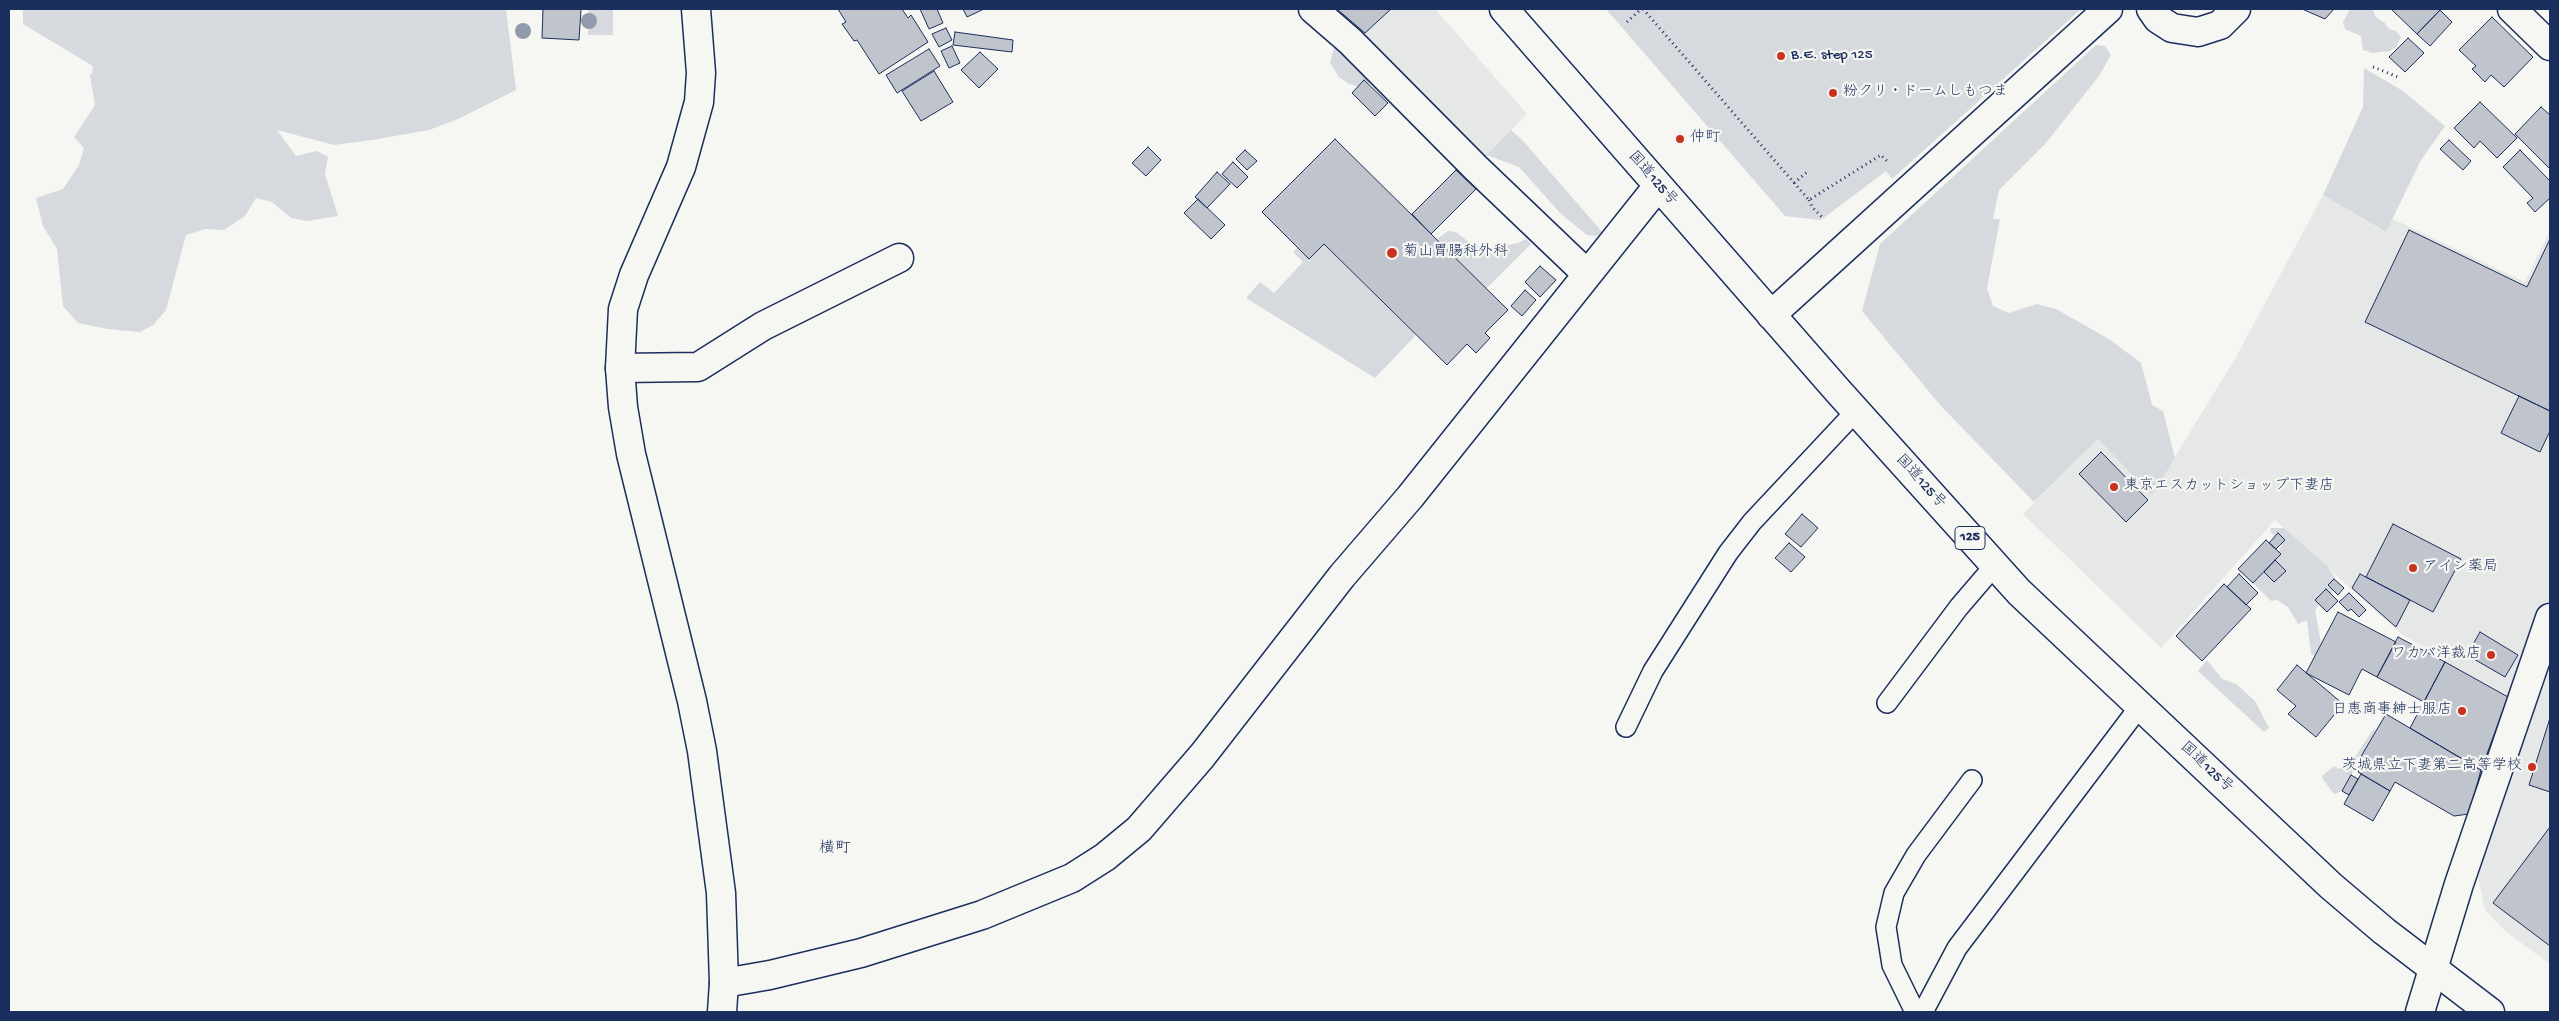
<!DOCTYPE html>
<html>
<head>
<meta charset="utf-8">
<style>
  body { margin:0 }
  #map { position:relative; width:2559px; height:1021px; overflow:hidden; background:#f6f6f2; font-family:"Gochi Hand",sans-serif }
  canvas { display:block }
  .frame { position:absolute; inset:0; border:10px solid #1b2f5e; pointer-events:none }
</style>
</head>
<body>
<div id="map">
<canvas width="2559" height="1021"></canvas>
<div class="frame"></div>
</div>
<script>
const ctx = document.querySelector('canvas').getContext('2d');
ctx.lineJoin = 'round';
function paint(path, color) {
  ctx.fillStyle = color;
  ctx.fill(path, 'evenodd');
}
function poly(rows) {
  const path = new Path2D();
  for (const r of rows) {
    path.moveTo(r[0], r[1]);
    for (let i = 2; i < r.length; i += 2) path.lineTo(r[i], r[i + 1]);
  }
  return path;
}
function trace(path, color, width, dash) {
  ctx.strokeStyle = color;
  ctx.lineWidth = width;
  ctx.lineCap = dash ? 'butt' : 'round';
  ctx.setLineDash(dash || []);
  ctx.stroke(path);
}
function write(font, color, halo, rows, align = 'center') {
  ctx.font = font + ' "Gochi Hand","Klee One",sans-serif';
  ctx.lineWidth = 4.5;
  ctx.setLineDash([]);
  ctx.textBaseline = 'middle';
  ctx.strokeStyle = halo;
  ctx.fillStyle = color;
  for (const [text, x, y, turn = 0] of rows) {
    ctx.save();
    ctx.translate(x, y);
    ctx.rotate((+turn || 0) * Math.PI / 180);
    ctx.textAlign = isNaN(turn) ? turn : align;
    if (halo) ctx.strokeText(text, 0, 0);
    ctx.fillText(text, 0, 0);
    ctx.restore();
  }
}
paint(poly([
  [1313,9,1435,9,1527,114,1476,168],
  [2323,195,2385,232,2391,218,2525,282,2550,230,2550,618,2496,776,2410,728,2446,659,2401,634,2275,520,2161,648,2023,514,2098,439,2152,494,2235,359],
  [2550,657,2550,964,2505,931,2485,910,2478,877]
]), '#e6e7e7');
paint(poly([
  [23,9,506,9,516,90,458,119,429,130,372,140,334,145,277,130,296,156,317,151,328,157,325,174,338,216,307,221,291,218,272,202,256,198,245,216,224,230,205,229,186,235,166,310,153,325,140,332,108,329,78,323,63,306,57,249,43,226,36,198,63,189,79,165,84,148,74,137,95,105,90,75,92,73,93,66,23,24],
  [588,9,613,9,613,35,588,35],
  [1606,9,2081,9,1892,179,1886,171,1821,220,1785,216],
  [2350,9,2372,9,2376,17,2385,23,2389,29,2396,31,2401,37,2396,47,2390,51,2373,53,2363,50,2361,36,2345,29,2343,22],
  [1335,44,1376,80,1361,87,1349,84,1339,77,1330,63],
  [2096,45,2105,46,2111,55,2099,76,2045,144,1999,190,1993,219,2000,219,1987,288,1993,306,2009,313,2037,304,2056,309,2109,339,2141,363,2152,405,2163,411,2175,458,2152,495,2098,439,2034,502,1941,406,1862,311,1880,244],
  [2364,68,2403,91,2445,126,2421,160,2386,232,2323,195,2363,107],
  [1511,130,1524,142,1603,233,1595,236,1587,235,1561,214,1519,167,1487,155],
  [1448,231,1456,232,1471,244,1487,249,1518,243,1526,239,1531,244,1486,289,1437,239],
  [1324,244,1416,335,1375,378,1246,298,1260,282,1274,293,1303,262,1293,252,1297,248,1309,259],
  [2271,528,2284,528,2327,566,2333,575,2335,586,2332,593,2325,597,2315,610,2321,643,2315,656,2311,654,2307,620,2298,624,2288,607,2277,600,2271,601,2253,583,2264,572,2274,581,2277,579,2273,564,2282,545,2270,531],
  [2207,660,2222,679,2236,684,2255,701,2269,728,2264,732,2198,671],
  [2377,728,2342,791,2334,794,2322,778,2323,775,2334,766,2338,769,2343,767,2357,754,2372,731]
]), '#d6d9dd');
const building = poly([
  [543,9,581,9,579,40,542,38,543,9],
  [838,9,902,9,908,18,911,15,928,42,879,74,857,40,854,41,842,24,846,22,838,9],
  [920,9,937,9,943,23,929,29,920,9],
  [963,9,984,9,967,17,963,9],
  [1337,9,1391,9,1365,33,1337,9],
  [2302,9,2334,9,2325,19,2302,9],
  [2391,9,2439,9,2440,10,2417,34,2391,9],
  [2440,10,2452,22,2430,46,2417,34,2440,10],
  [2492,17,2533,57,2504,87,2491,75,2485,82,2472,69,2476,66,2459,50,2492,17],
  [946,28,952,40,939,47,932,34,946,28],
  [955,32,1013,40,1012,52,953,45,955,32],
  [2408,38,2424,53,2405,72,2389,57,2408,38],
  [952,46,960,63,949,68,941,51,952,46],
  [929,49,940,66,897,93,886,75,929,49],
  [980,52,998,69,979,88,961,70,980,52],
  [934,71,953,102,921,121,902,91,934,71],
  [1364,80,1388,103,1375,116,1352,93,1364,80],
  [2480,102,2517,138,2497,158,2480,141,2474,148,2454,128,2480,102],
  [2541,107,2550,115,2550,169,2515,134,2541,107],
  [1335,139,1508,310,1485,333,1490,338,1476,353,1467,344,1447,365,1324,244,1309,259,1262,212,1335,139],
  [2449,140,2471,161,2463,170,2440,149,2449,140],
  [1148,147,1161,160,1146,176,1132,163,1148,147],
  [1245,150,1257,161,1247,170,1236,159,1245,150],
  [2520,150,2550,181,2550,198,2535,212,2527,203,2533,198,2503,167,2520,150],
  [1233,162,1248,177,1237,188,1222,174,1233,162],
  [1456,170,1476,189,1431,234,1412,214,1456,170],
  [1217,172,1230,184,1207,208,1195,197,1217,172],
  [1198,199,1225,225,1211,239,1184,213,1198,199],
  [2409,230,2527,287,2550,239,2550,411,2365,322,2409,230],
  [1540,266,1556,280,1540,297,1525,282,1540,266],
  [1525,290,1536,300,1522,316,1511,306,1525,290],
  [2519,396,2550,411,2550,431,2540,452,2501,433,2519,396],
  [2101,452,2148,500,2126,522,2079,474,2101,452],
  [1802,514,1818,528,1801,547,1785,534,1802,514],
  [2393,524,2461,559,2433,612,2366,577,2393,524],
  [2278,533,2285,540,2276,549,2269,543,2278,533],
  [2266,540,2281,554,2253,583,2238,569,2266,540],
  [1789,543,1805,557,1791,572,1775,558,1789,543],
  [2275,560,2286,571,2274,582,2264,572,2275,560],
  [2239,574,2258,593,2246,605,2227,587,2239,574],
  [2360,574,2410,600,2396,627,2352,588,2360,574],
  [2334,579,2344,588,2338,595,2328,585,2334,579],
  [2224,584,2251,609,2202,661,2176,636,2224,584],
  [2326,589,2338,601,2327,612,2315,600,2326,589],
  [2349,593,2366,610,2359,617,2351,609,2348,611,2339,602,2349,593],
  [2338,612,2396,642,2377,677,2362,669,2349,695,2306,673,2338,612],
  [2480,632,2518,655,2505,677,2467,655,2480,632],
  [2398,637,2445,662,2424,702,2377,677,2398,637],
  [2445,662,2508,697,2481,770,2410,728,2445,662],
  [2297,665,2343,704,2316,737,2288,714,2296,706,2277,690,2297,665],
  [2386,714,2481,770,2469,814,2454,816,2395,782,2390,791,2358,772,2364,763,2359,760,2386,714],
  [2550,718,2550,792,2529,785,2550,718],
  [2361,774,2390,791,2373,821,2344,804,2361,774],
  [2351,775,2358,779,2349,795,2342,791,2351,775],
  [2550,827,2550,946,2493,903,2550,827]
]);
paint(building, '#c0c4cd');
trace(building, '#1b2f5e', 1);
const service = poly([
  [1887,703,1959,607,1995,565],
  [1626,727,1653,671,1728,553,1752,522,1856,411],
  [1915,1012,1892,965,1886,927,1894,893,1916,855,1972,780],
  [1923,1012,1957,948,2140,706]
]);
const minor = poly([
  [1313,9,1350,41,1476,168,1587,274],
  [2151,9,2158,19,2172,28,2198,32,2220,25,2236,9],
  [2512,9,2550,46],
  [1771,315,2108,9],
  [620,368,698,367,763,326,899,258],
  [724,983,770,975,861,953,982,915,1072,878,1105,857,1139,829,1202,756,1342,576,1410,497,1658,186],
  [2420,1012,2459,884,2550,618]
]);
const tertiary = poly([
  [696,9,701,73,699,102,681,167,634,275,623,309,620,368,623,407,631,454,692,701,702,751,721,893,724,983,722,1012]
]);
const trunk = poly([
  [1504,9,1838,391,2019,592,2331,886,2384,931,2490,1012]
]);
trace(service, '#1b2f5e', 22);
trace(minor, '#1b2f5e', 31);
trace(tertiary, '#1b2f5e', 31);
trace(trunk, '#1b2f5e', 31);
trace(poly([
  [1643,9,1809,200,1881,155,1889,163],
  [1627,22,1641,9],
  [2373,67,2398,77],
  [1794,183,1808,171],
  [1809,200,1812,207,1824,219]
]), '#1b2f5e', 3, [1, 4]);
trace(service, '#f6f6f2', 19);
trace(minor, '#f6f6f2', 28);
trace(tertiary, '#f6f6f2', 28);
trace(trunk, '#f6f6f2', 28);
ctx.fillStyle = '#929bae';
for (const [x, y] of [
  [589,21],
  [523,31]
]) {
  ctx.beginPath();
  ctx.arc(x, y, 8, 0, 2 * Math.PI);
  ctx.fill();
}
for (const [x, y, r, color] of [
  [1781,56,5,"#c8321e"],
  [1833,93,5,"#c8321e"],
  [1680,139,5,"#c8321e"],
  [1392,253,6,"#c8321e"],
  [2114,487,5,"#c8321e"],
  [2413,568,5,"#c8321e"],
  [2491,655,5,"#c8321e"],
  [2462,711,5,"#c8321e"],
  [2532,767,5,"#c8321e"]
]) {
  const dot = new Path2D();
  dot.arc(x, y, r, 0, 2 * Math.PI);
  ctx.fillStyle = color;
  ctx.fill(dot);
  trace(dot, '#f6f6f2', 2);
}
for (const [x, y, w] of [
  [1970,538,30]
]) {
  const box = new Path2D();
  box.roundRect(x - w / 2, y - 11.5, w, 23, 4);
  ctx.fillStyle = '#f6f6f2';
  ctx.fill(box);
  trace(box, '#1b2f5e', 1);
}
write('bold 14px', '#1b2f5e', null, [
  ["125",1970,538]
]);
write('15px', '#1b2f5e', '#f6f6f2', [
  ["B.E. step 125",1791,56],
  ["粉クリ・ドームしもつま",1843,93],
  ["仲町",1690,139],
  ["菊山胃腸科外科",1403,253],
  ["東京エスカットショップ下妻店",2124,487],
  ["アイン薬局",2423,568],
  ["ワカバ洋裁店",2481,655,"right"],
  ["日恵商事紳士服店",2452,711,"right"],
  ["茨城県立下妻第二高等学校",2522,767,"right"]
], 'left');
write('15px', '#1b2f5e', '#f6f6f2', [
  ["国道125号",1652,179,49],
  ["国道125号",1920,482,48],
  ["国道125号",2206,768,43]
]);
write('16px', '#1b2f5e', '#f6f6f2', [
  ["横町",835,850]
]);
</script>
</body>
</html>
